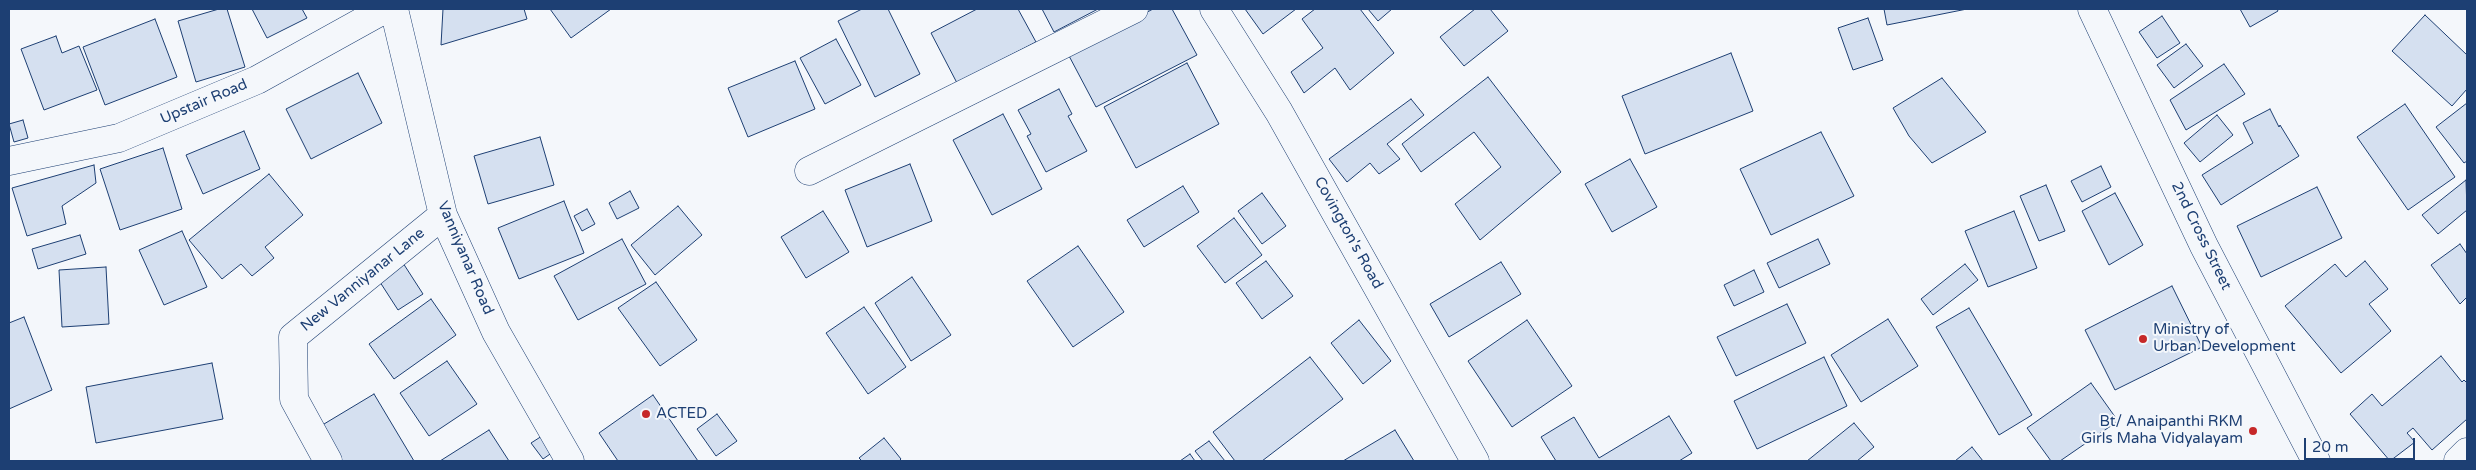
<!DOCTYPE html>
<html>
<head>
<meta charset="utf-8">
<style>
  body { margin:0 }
  #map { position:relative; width:2476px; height:470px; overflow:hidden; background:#f4f7fb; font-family:"Varela Round",sans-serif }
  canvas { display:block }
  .frame { position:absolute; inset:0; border:10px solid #1d3f73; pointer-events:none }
  .scale { position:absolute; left:2304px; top:438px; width:111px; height:22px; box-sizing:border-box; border:2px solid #1d3f73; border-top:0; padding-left:6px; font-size:15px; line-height:18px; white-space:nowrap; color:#1d3f73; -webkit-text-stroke:4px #f4f7fb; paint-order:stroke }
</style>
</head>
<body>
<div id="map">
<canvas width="2476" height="470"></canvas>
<div class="frame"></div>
<div class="scale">20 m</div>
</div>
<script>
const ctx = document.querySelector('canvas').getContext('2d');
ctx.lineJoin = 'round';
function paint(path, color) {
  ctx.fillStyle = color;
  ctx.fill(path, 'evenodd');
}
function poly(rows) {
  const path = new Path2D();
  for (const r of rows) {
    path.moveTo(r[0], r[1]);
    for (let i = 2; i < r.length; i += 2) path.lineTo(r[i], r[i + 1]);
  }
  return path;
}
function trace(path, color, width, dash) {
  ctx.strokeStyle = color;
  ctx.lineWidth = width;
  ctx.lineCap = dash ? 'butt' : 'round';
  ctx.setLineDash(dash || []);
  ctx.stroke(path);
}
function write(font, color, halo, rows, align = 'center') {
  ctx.font = font + ' "Varela Round",sans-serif';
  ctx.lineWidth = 4;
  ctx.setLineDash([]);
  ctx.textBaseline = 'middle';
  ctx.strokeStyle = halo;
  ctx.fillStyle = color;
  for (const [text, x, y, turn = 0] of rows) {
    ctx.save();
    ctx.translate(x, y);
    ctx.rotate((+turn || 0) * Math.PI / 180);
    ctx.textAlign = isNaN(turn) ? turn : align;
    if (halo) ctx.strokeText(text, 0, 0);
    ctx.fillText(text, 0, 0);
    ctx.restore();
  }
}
const building = poly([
  [219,9,227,9,245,67,196,82,178,21,219,9],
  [252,9,302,9,307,18,267,38,252,9],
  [443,9,524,9,527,19,441,45,443,9],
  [550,9,611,9,571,38,550,9],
  [862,9,888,9,920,74,875,97,838,21,862,9],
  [977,9,1018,9,1036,42,957,83,931,33,977,9],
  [1042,9,1098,9,1054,32,1042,9],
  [1153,9,1172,9,1197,55,1096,107,1068,54,1153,9],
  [1245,9,1296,9,1263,34,1245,9],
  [1315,9,1360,9,1394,53,1350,90,1335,68,1304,93,1291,72,1323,48,1302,19,1315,9],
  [1368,9,1392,9,1378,21,1368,9],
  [1475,9,1490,9,1508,31,1464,66,1440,37,1475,9],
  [1884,9,1967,9,1887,25,1884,9],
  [2240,9,2277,9,2278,11,2250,27,2240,9],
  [2425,15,2467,55,2467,89,2452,106,2392,51,2425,15],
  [2162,16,2180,43,2157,58,2139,32,2162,16],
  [1868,18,1883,60,1853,70,1838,28,1868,18],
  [155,19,177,77,105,105,83,47,155,19],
  [56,36,62,53,79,46,97,90,44,110,21,49,56,36],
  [836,39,861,85,825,104,800,58,836,39],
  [2186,44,2203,66,2174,88,2157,65,2186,44],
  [1731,53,1753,111,1645,154,1622,96,1731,53],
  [795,61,815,109,748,137,728,88,795,61],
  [1187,63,1219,124,1136,168,1104,107,1187,63],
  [2224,64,2245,94,2186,130,2170,100,2224,64],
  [358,73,382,123,311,159,286,109,358,73],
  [1488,77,1561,172,1480,240,1455,204,1501,167,1474,132,1421,172,1402,144,1488,77],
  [1942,78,1986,132,1932,163,1909,136,1893,108,1942,78],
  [1059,89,1072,114,1068,116,1087,151,1046,172,1027,136,1031,134,1018,110,1059,89],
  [1411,99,1424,115,1387,144,1400,159,1379,174,1370,163,1347,182,1329,159,1411,99],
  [2467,103,2467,161,2464,163,2436,127,2467,103],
  [2405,104,2455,177,2408,210,2357,137,2405,104],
  [2270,109,2279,127,2280,125,2299,156,2221,205,2202,175,2253,143,2243,123,2270,109],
  [1003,114,1042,189,992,215,953,140,1003,114],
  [2217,115,2233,135,2200,162,2184,143,2217,115],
  [23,120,28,138,14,142,9,124,23,120],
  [244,131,260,169,203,194,186,155,244,131],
  [1821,132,1854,196,1771,235,1740,169,1821,132],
  [540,137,554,185,488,204,474,156,540,137],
  [163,148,182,209,120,230,100,169,163,148],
  [1630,159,1657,207,1612,232,1585,184,1630,159],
  [910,164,932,221,867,247,845,190,910,164],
  [94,165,96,183,62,206,66,224,27,236,12,188,94,165],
  [2101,166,2111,187,2082,202,2071,181,2101,166],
  [269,174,303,215,265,247,274,258,252,276,241,264,222,279,189,240,269,174],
  [2466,180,2467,210,2438,234,2422,215,2466,180],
  [2046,185,2065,231,2039,241,2020,196,2046,185],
  [1183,186,1199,212,1144,247,1127,220,1183,186],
  [2317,187,2342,238,2261,277,2237,226,2317,187],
  [630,191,639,208,617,219,609,203,630,191],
  [1262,193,1286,226,1262,244,1238,211,1262,193],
  [2115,193,2143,245,2109,265,2082,211,2115,193],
  [564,201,584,253,519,279,498,228,564,201],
  [678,206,702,235,655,275,631,245,678,206],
  [587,209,595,224,582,231,574,216,587,209],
  [823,211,849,252,806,278,781,237,823,211],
  [2014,211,2037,268,1988,287,1965,231,2014,211],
  [1234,218,1262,255,1225,283,1197,246,1234,218],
  [182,231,207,287,164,305,139,250,182,231],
  [80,235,86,254,38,269,32,249,80,235],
  [622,239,646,284,578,320,554,276,622,239],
  [1818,239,1830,264,1779,288,1767,263,1818,239],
  [2460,244,2467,254,2467,297,2460,304,2431,265,2460,244],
  [1078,246,1124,312,1073,347,1027,281,1078,246],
  [1266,261,1293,296,1262,319,1236,283,1266,261],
  [2365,261,2388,289,2369,304,2391,331,2341,373,2285,306,2335,264,2346,277,2365,261],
  [1501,262,1521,294,1449,337,1430,304,1501,262],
  [403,263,423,294,398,310,378,279,403,263],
  [1965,264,1978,280,1933,315,1921,299,1965,264],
  [106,267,109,324,62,327,59,270,106,267],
  [1754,270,1764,292,1734,306,1724,285,1754,270],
  [912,277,951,335,911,361,875,303,912,277],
  [656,282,697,340,660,366,618,308,656,282],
  [2172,286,2202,347,2115,390,2085,330,2172,286],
  [431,299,456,335,394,379,369,344,431,299],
  [1787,304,1806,343,1736,376,1717,337,1787,304],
  [864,307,906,367,868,394,826,333,864,307],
  [1969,308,2032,415,1999,435,1936,327,1969,308],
  [24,317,52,390,9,409,9,323,24,317],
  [1888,319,1918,366,1861,402,1831,355,1888,319],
  [1359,320,1391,361,1363,384,1331,343,1359,320],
  [1527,320,1572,386,1512,427,1468,361,1527,320],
  [2441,356,2462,382,2464,380,2467,383,2467,419,2432,450,2413,428,2407,433,2415,442,2390,461,2350,414,2372,394,2382,406,2441,356],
  [1310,357,1343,399,1262,461,1235,461,1213,432,1310,357],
  [1824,357,1847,406,1757,449,1734,401,1824,357],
  [447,361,477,404,429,436,400,393,447,361],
  [212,363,223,419,96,443,86,387,212,363],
  [2091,383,2118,421,2060,461,2051,461,2027,428,2091,383],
  [374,394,414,461,339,461,319,427,374,394],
  [653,395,698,461,618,461,599,433,653,395],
  [717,414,737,441,716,456,697,429,717,414],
  [1669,416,1692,453,1679,461,1556,461,1541,437,1574,417,1599,458,1669,416],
  [1854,423,1874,447,1857,461,1807,461,1854,423],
  [489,430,509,461,440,461,489,430],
  [1395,430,1414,461,1343,461,1395,430],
  [542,436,553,452,543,459,531,443,542,436],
  [884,438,901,459,899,461,862,461,859,458,884,438],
  [1209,441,1225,461,1203,461,1195,451,1209,441],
  [1972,447,1983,461,1955,461,1972,447],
  [1190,454,1195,461,1180,461,1190,454]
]);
paint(building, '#d5e0f0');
trace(building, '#1d3f73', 1);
const minor = poly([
  [394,9,443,215,496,332,570,461],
  [2092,9,2204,246,2316,461],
  [9,161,119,138,257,80,385,9],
  [809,171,1134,9],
  [328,461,294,399,293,337,443,215]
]);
const secondary = poly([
  [1214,9,1279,112,1475,461]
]);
const primary = poly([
  [2458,461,2467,452]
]);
trace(minor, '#1d3f73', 29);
trace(secondary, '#1d3f73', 29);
trace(primary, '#1d3f73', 29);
trace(minor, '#f4f7fb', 28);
trace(secondary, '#f4f7fb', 28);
trace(primary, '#f4f7fb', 28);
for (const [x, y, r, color] of [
  [2143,339,5,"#c62828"],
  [646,414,5,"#c62828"],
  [2253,431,5,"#c62828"]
]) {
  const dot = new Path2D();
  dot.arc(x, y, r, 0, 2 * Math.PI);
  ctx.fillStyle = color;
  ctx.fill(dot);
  trace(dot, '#f4f7fb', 2);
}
write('15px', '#1d3f73', '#f4f7fb', [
  ["Upstair Road",204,102,-23],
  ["Covington's Road",1348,233,61],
  ["2nd Cross Street",2201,236,64],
  ["Vanniyanar Road",465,258,67],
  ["New Vanniyanar Lane",363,280,-39]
]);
write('15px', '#1d3f73', '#f4f7fb', [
  ["Ministry of",2153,330],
  ["Urban Development",2153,347],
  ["ACTED",656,414],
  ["Bt/ Anaipanthi RKM",2243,422,"right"],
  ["Girls Maha Vidyalayam",2243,439,"right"]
], 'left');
</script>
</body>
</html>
